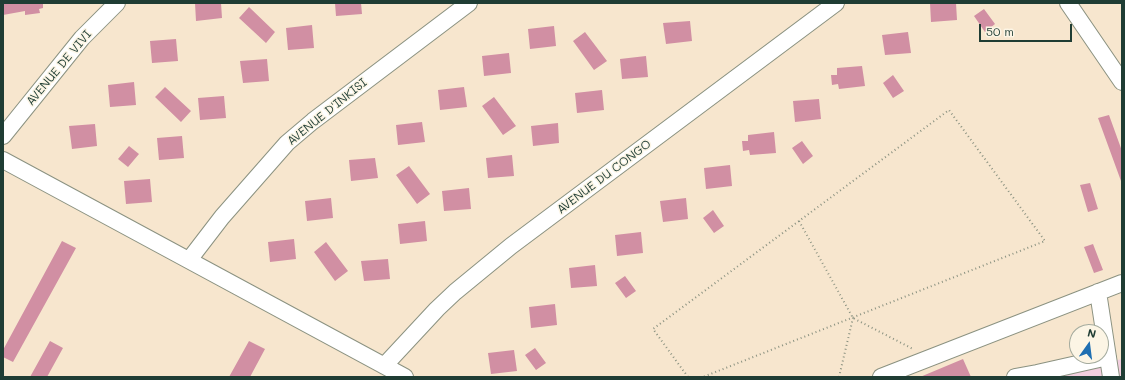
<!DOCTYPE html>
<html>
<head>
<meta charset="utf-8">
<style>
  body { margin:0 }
  #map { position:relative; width:1125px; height:380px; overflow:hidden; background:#f7e6ce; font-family:Mali,sans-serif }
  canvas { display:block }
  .frame { position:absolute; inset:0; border:4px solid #1f3d34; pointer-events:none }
  .north { position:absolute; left:1069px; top:324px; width:40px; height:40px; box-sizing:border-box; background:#fcf5e5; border:1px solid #a4ab9e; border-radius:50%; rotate:14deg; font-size:11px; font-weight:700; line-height:16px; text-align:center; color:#1f3d34 }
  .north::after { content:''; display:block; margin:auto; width:14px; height:18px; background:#1f6fb2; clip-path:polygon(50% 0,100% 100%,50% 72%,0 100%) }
  .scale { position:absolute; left:979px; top:24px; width:93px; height:18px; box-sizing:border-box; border:2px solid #1f3d34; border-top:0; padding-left:5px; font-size:12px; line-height:14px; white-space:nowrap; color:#1f3d34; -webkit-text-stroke:3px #fcf5e5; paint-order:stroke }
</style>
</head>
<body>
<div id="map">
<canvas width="1125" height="380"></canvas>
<div class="frame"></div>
<div class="north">N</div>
<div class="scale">50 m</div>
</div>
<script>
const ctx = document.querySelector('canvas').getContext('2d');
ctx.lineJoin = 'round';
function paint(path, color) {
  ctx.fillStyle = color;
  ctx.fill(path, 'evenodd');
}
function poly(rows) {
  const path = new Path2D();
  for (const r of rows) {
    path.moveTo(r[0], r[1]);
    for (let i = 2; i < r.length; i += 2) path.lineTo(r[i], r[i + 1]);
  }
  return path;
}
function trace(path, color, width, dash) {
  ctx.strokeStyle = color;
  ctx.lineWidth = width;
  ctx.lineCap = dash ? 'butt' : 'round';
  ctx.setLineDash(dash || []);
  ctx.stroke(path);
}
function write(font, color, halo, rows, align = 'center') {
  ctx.font = font + ' Mali,sans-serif';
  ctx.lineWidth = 3;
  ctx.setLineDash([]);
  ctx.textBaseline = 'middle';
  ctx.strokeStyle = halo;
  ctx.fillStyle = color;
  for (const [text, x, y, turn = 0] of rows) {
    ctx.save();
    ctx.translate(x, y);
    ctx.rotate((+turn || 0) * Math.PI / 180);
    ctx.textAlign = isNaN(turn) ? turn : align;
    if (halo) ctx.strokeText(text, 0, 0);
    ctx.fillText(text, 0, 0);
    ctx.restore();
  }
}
paint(poly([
  [1122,359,1122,377,1039,377]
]), '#f3cfdf');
paint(poly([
  [3,3,43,3,43,8,39,9,40,13,25,15,25,11,3,15],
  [195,3,221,3,222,18,196,21],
  [335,3,361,3,362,14,336,16],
  [930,3,956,3,957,20,931,22],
  [249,7,275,32,266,43,239,18],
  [984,9,995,24,985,32,974,16],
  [690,21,692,41,666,44,663,23],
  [312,25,314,48,288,50,286,28],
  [554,26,556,46,530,49,528,29],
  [585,32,607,61,594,70,573,41],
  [908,32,911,53,885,55,882,35],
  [176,39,178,61,152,63,150,41],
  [509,53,511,73,484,76,482,56],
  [646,56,648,77,622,79,620,59],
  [267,59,269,81,243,83,240,61],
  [862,66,865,86,839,89,838,84,832,85,831,75,837,75,837,68],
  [893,75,904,91,893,98,883,83],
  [134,82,136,105,110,107,108,85],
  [165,87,191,111,181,122,155,97],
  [464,87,467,107,440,110,438,90],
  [602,90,604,110,577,113,575,93],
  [224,96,226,118,200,120,198,98],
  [494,97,516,126,503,135,482,106],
  [819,99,821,119,795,122,793,101],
  [1109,115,1122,151,1122,181,1121,181,1098,118],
  [422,122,425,142,398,145,396,125],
  [558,123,559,143,533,146,531,126],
  [95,124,97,146,72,149,69,126],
  [774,132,776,153,750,155,749,150,743,151,742,141,748,141,748,135],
  [182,136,184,158,159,160,157,138],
  [802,141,813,156,803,164,792,148],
  [129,146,139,154,128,167,118,159],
  [512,155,514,176,488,178,486,158],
  [375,158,378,178,351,181,349,160],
  [730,165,732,186,706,189,704,168],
  [409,166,430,194,417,204,396,175],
  [150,179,152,202,126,204,124,181],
  [1090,183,1098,209,1088,212,1080,185],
  [469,188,471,209,444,211,442,191],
  [331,198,333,218,307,221,305,201],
  [686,198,688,219,663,222,660,201],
  [713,210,724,226,714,233,703,218],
  [425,221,427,241,400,244,398,224],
  [641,232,643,253,617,256,615,235],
  [294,239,296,259,270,262,268,242],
  [62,241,76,248,13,362,3,357,3,350],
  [326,242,348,271,335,281,314,252],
  [1093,244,1103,270,1094,273,1084,247],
  [388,259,390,279,364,281,361,261],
  [595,265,597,286,571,288,569,268],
  [625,276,636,291,626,298,615,283],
  [555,304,557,325,531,328,529,307],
  [50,341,63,348,47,377,30,377],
  [249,341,265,349,250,377,229,377],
  [535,348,546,363,536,370,525,355],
  [514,350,517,371,491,374,488,353],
  [963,359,971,377,920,377]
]), '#d18fa3');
const minor = poly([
  [1068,3,1122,82],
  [3,136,82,38,117,3],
  [3,160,405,377],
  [189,260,222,217,287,143,313,121,469,3],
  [1098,292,1111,377],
  [384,366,437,309,455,292,511,246,836,3],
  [881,377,1122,283],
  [1015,377,1037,373,1108,357]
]);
trace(minor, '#8b9281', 18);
trace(poly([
  [799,221,853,318,913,349],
  [688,377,653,329,949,110,1045,241,703,377],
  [839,377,853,318]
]), '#8b9281', 2, [1, 3]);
trace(minor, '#fff', 16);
write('12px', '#1f3d34', '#fcf5e5', [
  ["AVENUE DE VIVI",59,68,-50],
  ["AVENUE D'INKISI",327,112,-39],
  ["AVENUE DU CONGO",604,177,-37]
]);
</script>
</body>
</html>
